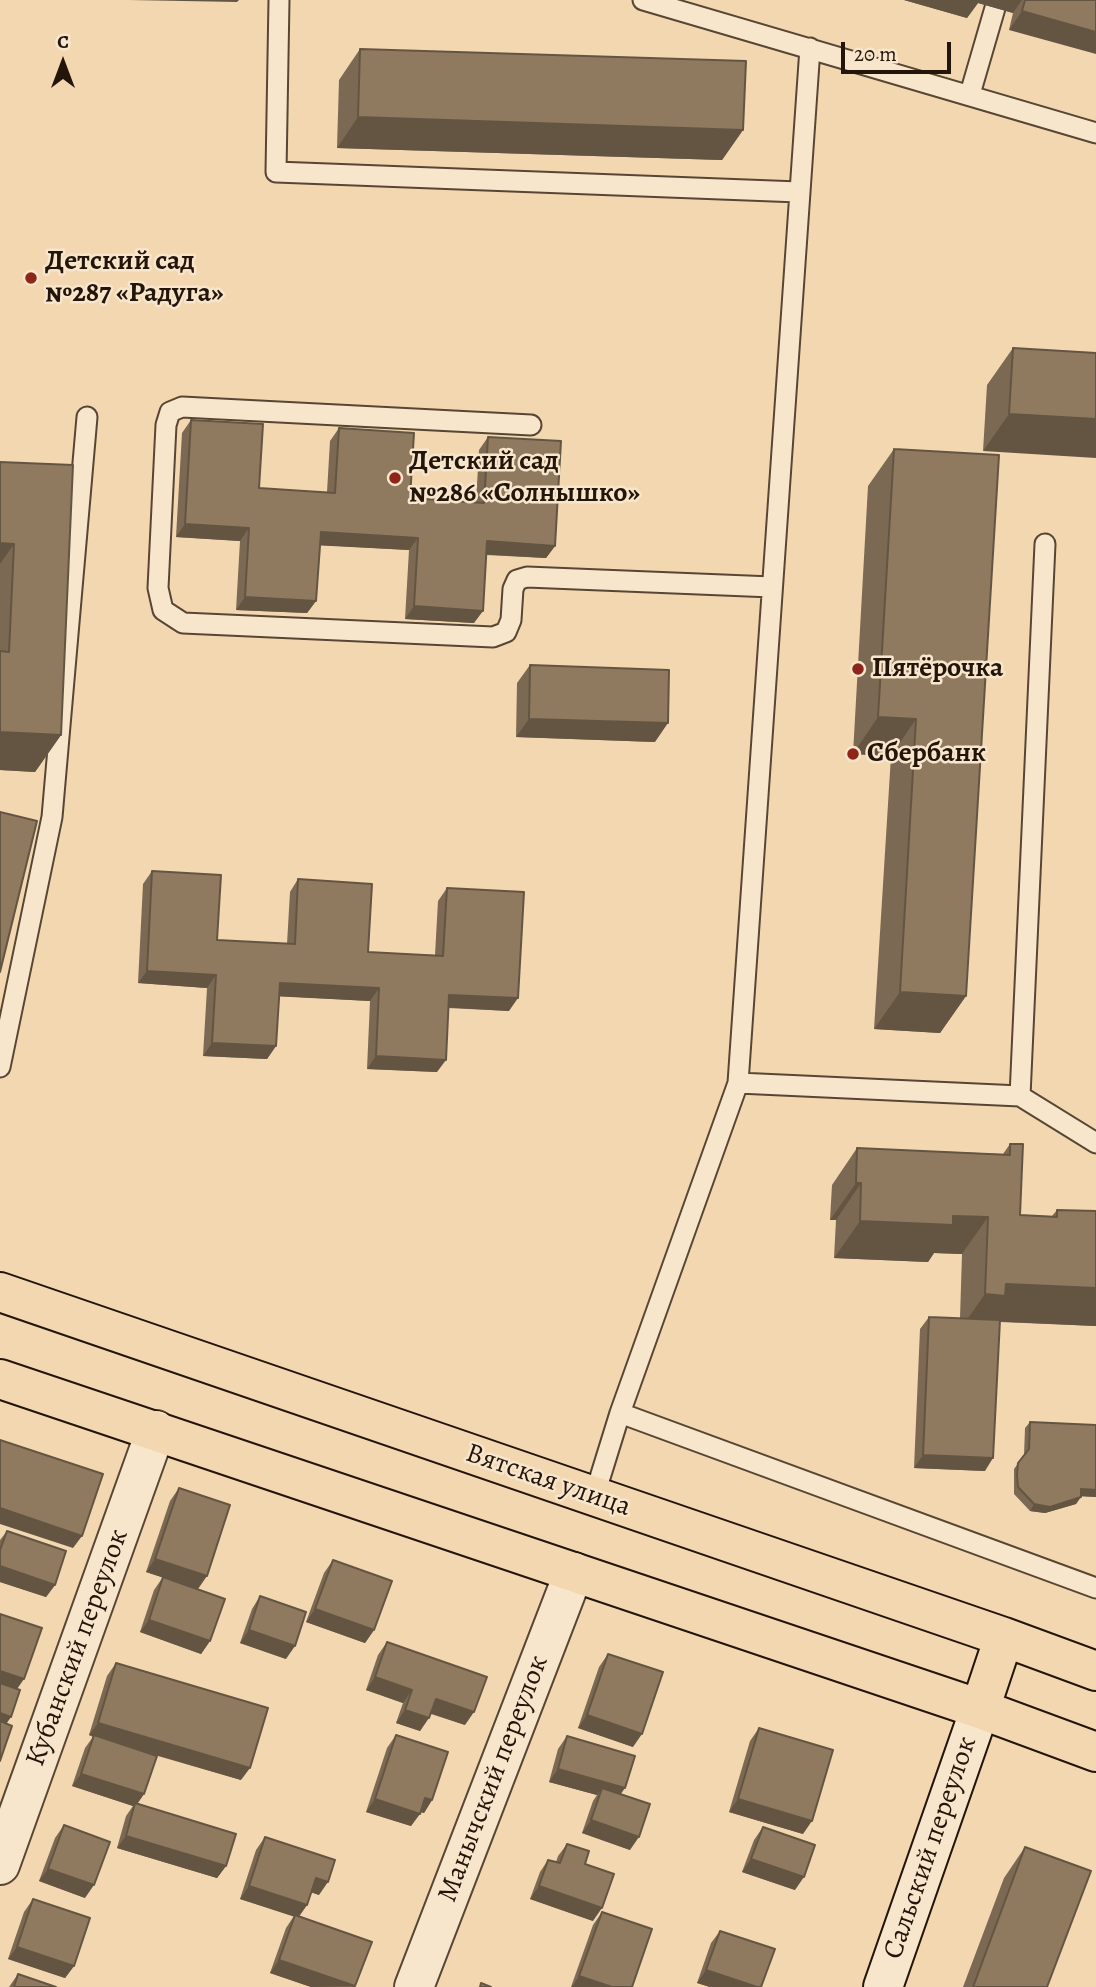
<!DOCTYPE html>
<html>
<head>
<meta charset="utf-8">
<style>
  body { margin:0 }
  #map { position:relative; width:1096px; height:1987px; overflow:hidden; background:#f3d7b1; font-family:Alegreya,serif }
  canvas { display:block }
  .north { position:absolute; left:28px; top:28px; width:70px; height:70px; -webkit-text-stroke:5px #f7e5cc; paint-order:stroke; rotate:0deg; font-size:19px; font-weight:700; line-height:28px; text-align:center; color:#231509 }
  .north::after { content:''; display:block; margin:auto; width:24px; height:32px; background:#231509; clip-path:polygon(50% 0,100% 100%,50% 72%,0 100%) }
  .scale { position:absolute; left:841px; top:42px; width:110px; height:32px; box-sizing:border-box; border:4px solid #231509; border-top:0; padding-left:9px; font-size:21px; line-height:24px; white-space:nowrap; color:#231509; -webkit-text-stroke:5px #f7e5cc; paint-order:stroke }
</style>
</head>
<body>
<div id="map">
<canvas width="1096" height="1987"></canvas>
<div class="north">С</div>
<div class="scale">20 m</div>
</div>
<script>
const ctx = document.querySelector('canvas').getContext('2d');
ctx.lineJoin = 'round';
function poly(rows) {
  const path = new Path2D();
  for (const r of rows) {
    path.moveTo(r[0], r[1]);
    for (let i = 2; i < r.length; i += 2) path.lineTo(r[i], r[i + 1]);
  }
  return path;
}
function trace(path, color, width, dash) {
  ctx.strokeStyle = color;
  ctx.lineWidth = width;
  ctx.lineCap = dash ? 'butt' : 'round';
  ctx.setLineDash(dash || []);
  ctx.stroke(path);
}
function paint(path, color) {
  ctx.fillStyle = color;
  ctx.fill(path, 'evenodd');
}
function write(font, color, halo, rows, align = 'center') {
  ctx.font = font + ' Alegreya,serif';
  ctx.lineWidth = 5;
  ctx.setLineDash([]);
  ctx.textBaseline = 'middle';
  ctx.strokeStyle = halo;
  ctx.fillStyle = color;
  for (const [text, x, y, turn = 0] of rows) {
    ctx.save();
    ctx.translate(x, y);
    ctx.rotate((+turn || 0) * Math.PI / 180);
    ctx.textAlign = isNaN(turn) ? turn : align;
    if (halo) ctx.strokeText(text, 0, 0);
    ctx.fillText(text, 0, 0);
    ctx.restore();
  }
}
const service = poly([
  [279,0,276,172,799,192],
  [643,0,1096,133],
  [970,94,995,8],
  [531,425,182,407,170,412,166,425,158,588,163,610,183,623,493,637,506,632,511,620,513,589,517,580,527,577,772,587],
  [0,1067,52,817,87,417],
  [738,1083,1020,1096,1096,1143],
  [1020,1096,1045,544],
  [620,1413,1096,1588],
  [594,1497,620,1413,738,1083,810,48]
]);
const minor = poly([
  [0,1865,156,1430],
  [414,1987,574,1572]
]);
const secondary = poly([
  [883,1987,980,1709]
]);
const primary = poly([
  [0,1292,1004,1637,1096,1671],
  [0,1379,980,1709,1096,1752],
  [980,1709,1004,1637]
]);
trace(service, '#574633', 23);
trace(minor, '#574633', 42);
trace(secondary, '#231509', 42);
trace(primary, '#231509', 42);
trace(service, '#f7e5cc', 19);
trace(minor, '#f7e5cc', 38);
trace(secondary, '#f7e5cc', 38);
trace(primary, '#f3d7b1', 38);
paint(poly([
  [904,0,1096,0,1009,30,1013,13,978,3,967,18],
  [360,49,743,130,722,160,337,148,339,80],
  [1013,348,1096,353,983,451,987,385],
  [191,420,259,488,327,492,330,441,339,428,410,498,476,502,479,450,488,437,555,546,546,558,486,555,474,623,405,619,409,550,320,545,316,601,307,613,236,610,240,541,176,537,182,433],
  [894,449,966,996,940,1033,874,1029,891,756,853,754,868,486],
  [0,462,61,735,35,772,0,770],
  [530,665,655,742,516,737,517,683],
  [152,871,217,940,287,944,290,892,298,879,368,952,435,955,438,901,447,888,509,1011,448,1008,437,1072,367,1069,370,1001,279,996,276,1046,267,1059,203,1056,207,988,138,983,143,884],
  [1010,1144,1020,1215,1052,1216,1057,1210,1096,1211,1096,1326,1000,1322,985,1471,914,1468,920,1329,929,1317,960,1318,962,1254,934,1253,928,1262,834,1258,836,1220,830,1220,832,1185,857,1148,1003,1154],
  [1030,1422,1096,1425,1096,1497,1081,1496,1076,1504,1045,1513,1030,1511,1014,1494,1014,1469,1024,1455,1025,1428],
  [179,1488,198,1589,146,1572,170,1501],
  [7,1531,55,1585,46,1597,0,1582,0,1540],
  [333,1560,374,1630,365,1643,306,1622,324,1573],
  [163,1577,210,1641,201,1654,140,1632,154,1590],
  [260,1596,286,1659,240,1643,252,1609],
  [387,1642,465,1725,431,1714,420,1731,396,1723,403,1703,366,1690,378,1655],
  [608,1654,633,1747,578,1728,599,1667],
  [116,1663,241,1780,144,1752,144,1794,137,1804,226,1866,217,1878,117,1848,126,1816,133,1806,72,1786,85,1748,93,1737,89,1735,107,1676],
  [759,1728,803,1834,729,1812,750,1741],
  [396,1735,432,1800,424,1813,420,1812,411,1826,366,1812,387,1748],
  [567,1736,621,1794,630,1850,582,1833,593,1801,597,1795,549,1782,558,1749],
  [64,1825,85,1898,39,1881,55,1838],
  [763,1827,795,1890,742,1872,754,1840],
  [265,1837,319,1895,311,1892,307,1905,299,1916,372,1942,355,1987,311,1987,270,1973,286,1928,294,1916,240,1899,256,1850],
  [567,1844,585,1864,593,1921,530,1899,540,1872,548,1860,556,1862,558,1856],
  [1025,1847,1047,1987,963,1987,1004,1878],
  [33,1899,74,1966,65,1978,8,1959,24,1912],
  [602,1912,632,1987,571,1987,593,1925],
  [720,1931,761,1987,710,1987,697,1983,711,1943],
  [18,1974,56,1987,9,1987]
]), '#7b6953');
paint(poly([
  [129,0,239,0,237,2],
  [904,0,1022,0,1013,13,978,3,967,18],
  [1022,11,1096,32,1096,54,1009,30],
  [358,117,743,130,722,160,337,148],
  [1009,414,1096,419,1096,458,983,451],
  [185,524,249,528,240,541,176,537],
  [321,532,418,538,409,550,312,545],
  [487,541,555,546,546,558,478,554],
  [0,543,14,544,0,564],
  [245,597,316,601,307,613,236,610],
  [414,606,483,611,474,623,405,619],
  [878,717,916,719,891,756,853,754],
  [529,719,668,723,655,742,516,737],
  [0,732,61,735,35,772,0,770],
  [147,971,216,975,207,988,138,983],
  [280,983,379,988,370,1001,271,996],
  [900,992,966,996,940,1033,874,1029],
  [449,995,518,998,509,1011,440,1007],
  [212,1043,276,1046,267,1059,203,1056],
  [376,1056,446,1060,437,1072,367,1069],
  [856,1183,861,1183,836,1220,830,1220],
  [953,1216,988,1217,962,1254,934,1253,928,1262,834,1258,860,1221],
  [1006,1284,1096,1288,1096,1326,987,1321,959,1331,985,1294],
  [923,1455,993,1458,985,1471,914,1468],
  [1081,1489,1096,1490,1096,1497,1076,1496],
  [1081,1497,1076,1504,1045,1513,1030,1511,1034,1504],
  [0,1508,82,1536,73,1548,0,1524],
  [155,1559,207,1576,198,1589,146,1572],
  [0,1566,55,1585,46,1597,0,1582],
  [315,1609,374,1630,365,1643,306,1622],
  [149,1620,210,1641,201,1654,140,1632],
  [249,1630,295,1646,286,1659,240,1643],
  [0,1671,24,1679,15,1692,0,1687],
  [375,1677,412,1690,403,1703,366,1690],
  [436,1699,474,1712,465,1725,427,1712],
  [405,1710,429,1718,420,1731,396,1723],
  [0,1713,11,1717,2,1730,0,1729],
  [587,1715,642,1734,633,1747,578,1728],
  [98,1723,250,1768,241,1780,89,1735],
  [558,1769,625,1788,616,1801,602,1788,597,1795,549,1782],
  [81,1774,144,1794,135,1807,135,1803,133,1806,72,1786],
  [425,1798,432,1800,424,1813,416,1810],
  [375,1799,420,1814,411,1826,366,1812],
  [738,1799,812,1821,803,1834,729,1812],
  [591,1820,639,1837,630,1850,582,1833],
  [126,1836,226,1866,217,1878,117,1848],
  [751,1859,804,1877,795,1890,742,1872],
  [48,1869,94,1885,85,1898,39,1881],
  [316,1878,328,1882,319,1895,307,1891],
  [249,1886,307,1905,298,1918,240,1899],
  [539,1886,602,1908,593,1921,530,1899],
  [17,1947,74,1966,65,1978,8,1959],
  [279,1960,355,1986,311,1987,270,1973],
  [706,1970,757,1987,710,1987,697,1983],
  [579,1976,612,1987,572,1987]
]), '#645543');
const building = poly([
  [1025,0,1096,0,1096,32,1022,11,1025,0],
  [360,49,746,61,743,130,358,117,360,49],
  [1013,348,1096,353,1096,419,1009,414,1013,348],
  [191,420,263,424,259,488,335,493,339,428,414,433,410,498,484,503,488,437,561,441,555,546,487,541,483,611,414,606,418,538,321,532,316,601,245,597,249,528,185,524,191,420],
  [894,449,999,455,966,996,900,992,916,719,878,717,894,449],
  [0,462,73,465,61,735,0,732,0,651,9,652,14,544,0,543,0,462],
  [530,665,669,670,668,723,529,719,530,665],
  [0,812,37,821,0,972,0,812],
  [152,871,221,875,217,940,295,944,298,879,372,884,368,952,443,956,447,888,524,892,518,998,449,995,446,1060,376,1056,379,988,280,983,276,1046,212,1043,216,975,147,971,152,871],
  [1010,1144,1023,1144,1020,1215,1057,1217,1057,1210,1096,1211,1096,1288,1006,1284,1005,1296,985,1294,988,1217,953,1216,953,1225,860,1221,861,1183,856,1183,857,1148,1010,1155,1010,1144],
  [929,1317,1000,1320,993,1458,923,1455,929,1317],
  [1030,1422,1096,1425,1096,1490,1081,1489,1081,1497,1050,1507,1034,1504,1018,1487,1017,1475,1018,1463,1029,1449,1030,1422],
  [0,1440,103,1474,82,1536,0,1508,0,1440],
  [179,1488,230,1505,207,1576,155,1559,179,1488],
  [7,1531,66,1551,55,1585,0,1566,0,1550,7,1531],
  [333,1560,392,1581,374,1630,315,1609,333,1560],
  [163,1577,225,1599,210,1641,149,1620,163,1577],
  [260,1596,306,1612,295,1646,249,1630,260,1596],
  [0,1614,42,1628,24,1679,0,1671,0,1614],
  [387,1642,487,1677,474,1712,436,1699,429,1718,405,1710,412,1690,375,1677,387,1642],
  [608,1654,663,1672,642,1734,587,1715,608,1654],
  [116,1663,268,1708,250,1768,98,1723,116,1663],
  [0,1683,20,1690,11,1717,0,1713,0,1683],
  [0,1721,12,1726,0,1761,0,1721],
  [759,1728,833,1750,812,1821,738,1799,759,1728],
  [94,1735,157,1756,144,1794,81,1774,94,1735],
  [396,1735,448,1752,432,1800,425,1798,420,1814,375,1799,396,1735],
  [567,1736,635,1756,625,1788,558,1769,567,1736],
  [602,1788,650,1804,639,1837,591,1820,602,1788],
  [135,1803,236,1834,226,1866,126,1836,135,1803],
  [64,1825,110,1842,94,1885,48,1869,64,1825],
  [763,1827,815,1845,804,1877,751,1859,763,1827],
  [265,1837,335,1860,328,1882,316,1878,307,1905,249,1886,265,1837],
  [567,1844,589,1851,585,1864,614,1874,602,1908,539,1886,548,1860,560,1863,567,1844],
  [1025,1847,1091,1871,1047,1987,973,1987,1025,1847],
  [33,1899,90,1918,74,1966,17,1947,33,1899],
  [602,1912,652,1929,632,1987,612,1987,579,1976,602,1912],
  [295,1915,372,1942,355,1986,279,1960,295,1915],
  [720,1931,775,1949,761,1987,757,1987,706,1970,720,1931],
  [18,1974,56,1987,14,1987,18,1974],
  [481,1983,491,1987,480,1987,481,1983]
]);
paint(building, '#8f7a60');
trace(building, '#645543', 2);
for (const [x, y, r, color] of [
  [31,278,7,"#8f2418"],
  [395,478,7,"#8f2418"],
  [858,669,7,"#8f2418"],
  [853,754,7,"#8f2418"]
]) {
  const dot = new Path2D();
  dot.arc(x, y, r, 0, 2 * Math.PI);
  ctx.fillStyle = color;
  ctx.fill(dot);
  trace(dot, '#f7e5cc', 2.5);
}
write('bold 28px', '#231509', '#f7e5cc', [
  ["Детский сад",45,262],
  ["№287 «Радуга»",45,294],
  ["Детский сад",409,462],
  ["№286 «Солнышко»",409,494],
  ["Пятёрочка",872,669],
  ["Сбербанк",867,754]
], 'left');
write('28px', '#231509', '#f7e5cc', [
  ["Вятская улица",548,1481,19],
  ["Кубанский переулок",78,1648,-70],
  ["Манычский переулок",494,1779,-69],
  ["Сальский переулок",931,1848,-71]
]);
</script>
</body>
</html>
